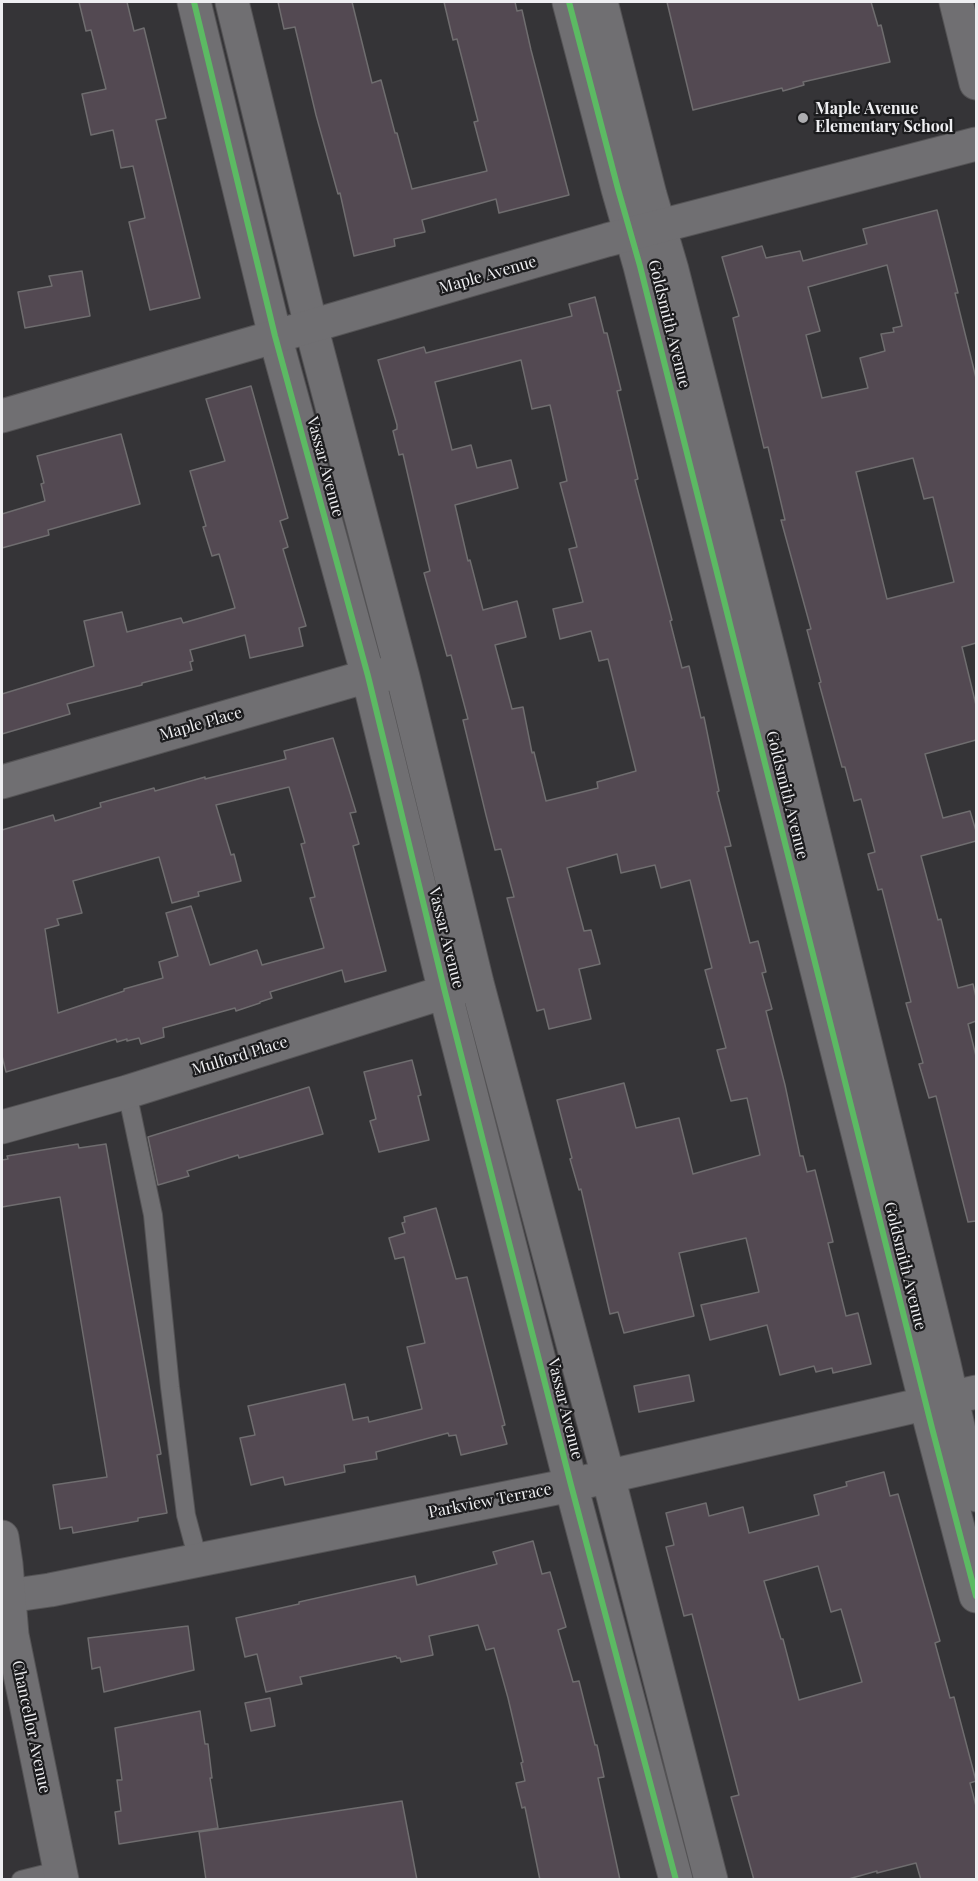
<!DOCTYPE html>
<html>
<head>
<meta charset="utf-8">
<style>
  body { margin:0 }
  #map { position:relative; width:978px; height:1881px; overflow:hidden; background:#353437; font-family:"Playfair Display",serif }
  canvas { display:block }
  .frame { position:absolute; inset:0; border:3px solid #eeeef1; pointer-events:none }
</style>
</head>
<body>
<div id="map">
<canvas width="978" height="1881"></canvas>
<div class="frame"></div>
</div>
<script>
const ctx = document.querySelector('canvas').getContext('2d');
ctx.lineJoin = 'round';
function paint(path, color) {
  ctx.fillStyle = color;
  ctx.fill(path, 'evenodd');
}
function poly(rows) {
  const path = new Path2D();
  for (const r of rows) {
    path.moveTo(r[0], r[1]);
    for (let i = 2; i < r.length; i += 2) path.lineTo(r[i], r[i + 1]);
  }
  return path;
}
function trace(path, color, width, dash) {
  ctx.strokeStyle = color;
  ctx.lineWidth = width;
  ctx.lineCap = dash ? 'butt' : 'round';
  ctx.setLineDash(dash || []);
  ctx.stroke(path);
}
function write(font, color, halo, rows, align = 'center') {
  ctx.font = font + ' "Playfair Display",serif';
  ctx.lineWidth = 4.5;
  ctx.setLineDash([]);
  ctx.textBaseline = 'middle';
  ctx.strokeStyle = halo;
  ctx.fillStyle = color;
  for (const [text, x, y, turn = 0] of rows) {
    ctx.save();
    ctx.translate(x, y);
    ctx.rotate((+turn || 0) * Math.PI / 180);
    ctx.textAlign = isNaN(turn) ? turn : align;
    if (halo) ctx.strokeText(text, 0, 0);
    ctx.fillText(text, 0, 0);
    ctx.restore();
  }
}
const building = poly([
  [79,2,127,2,134,31,144,28,166,118,156,120,200,298,150,310,129,222,145,218,133,166,121,168,113,130,91,135,82,94,106,89,91,30,86,31,79,2],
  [278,2,352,2,372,83,381,80,395,133,397,133,412,189,487,171,474,122,478,121,457,39,453,40,444,2,515,2,517,11,522,10,531,50,569,195,499,213,496,199,422,220,425,232,394,239,395,246,354,256,340,193,338,194,316,115,295,27,284,29,278,2],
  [667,2,871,2,878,26,881,25,890,62,803,82,804,85,783,91,782,88,693,110,667,2],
  [937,210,958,293,955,293,976,378,976,643,962,647,976,705,976,740,925,754,943,818,970,811,976,831,976,841,921,856,938,920,941,919,958,988,973,984,976,997,976,1021,968,1024,976,1056,976,1221,968,1222,936,1096,929,1098,919,1064,923,1063,906,1003,911,1002,882,889,878,890,868,854,875,852,861,799,854,801,845,767,842,767,819,683,821,682,807,630,811,629,781,520,785,520,768,447,764,448,733,318,739,316,722,257,762,246,766,258,800,251,803,261,867,244,863,229,937,210],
  [887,265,902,326,893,328,894,332,881,334,885,351,860,358,868,388,822,398,806,335,820,331,808,287,887,265],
  [913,458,924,499,933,497,954,582,887,599,856,472,913,458],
  [82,271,90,316,25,328,18,292,52,286,49,276,82,271],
  [595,297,604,333,607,333,621,390,617,391,638,479,635,480,672,620,670,621,682,668,689,666,701,718,704,717,719,791,717,792,731,846,725,847,733,878,750,943,758,941,766,972,762,973,772,1009,766,1011,785,1085,800,1156,803,1156,807,1172,815,1170,833,1242,828,1243,846,1316,858,1313,871,1364,833,1373,832,1368,816,1372,814,1366,780,1375,767,1325,710,1340,701,1305,759,1292,746,1238,679,1253,694,1316,624,1333,618,1312,610,1314,581,1189,579,1190,570,1159,572,1158,557,1100,624,1083,636,1128,679,1118,693,1174,760,1155,747,1098,731,1101,717,1050,726,1048,705,970,712,968,690,880,661,888,655,865,621,873,617,854,567,868,584,931,591,930,600,964,579,969,591,1019,549,1029,544,1009,537,1011,507,898,514,897,501,849,495,850,486,815,463,720,468,719,451,655,447,656,424,573,430,571,403,454,399,455,393,431,397,429,397,425,378,360,424,347,426,353,572,316,569,304,595,297],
  [521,360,532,409,550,405,567,481,560,483,577,547,569,549,583,602,553,609,560,639,591,631,599,661,608,659,636,771,597,782,598,788,546,801,534,752,532,753,523,707,512,709,495,645,526,637,517,601,483,610,470,560,468,561,455,505,518,488,511,460,477,468,471,445,452,450,435,382,521,360],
  [251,386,288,518,280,521,288,547,283,549,306,626,299,628,303,646,250,658,245,635,190,650,193,661,190,662,192,670,142,683,142,685,67,704,70,714,2,734,2,694,94,666,84,621,122,612,127,632,181,618,183,623,235,608,219,554,212,556,203,527,206,526,190,471,225,461,206,399,251,386],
  [121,434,140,504,48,530,49,535,2,548,2,514,45,501,41,484,44,483,37,456,121,434],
  [333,738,356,812,350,813,359,844,353,846,386,971,345,982,342,970,270,992,272,998,260,1002,260,1003,236,1011,235,1008,163,1028,164,1037,141,1044,139,1038,127,1041,127,1039,117,1042,116,1039,6,1072,2,1056,2,830,53,815,55,821,101,807,100,803,154,788,155,791,205,777,205,779,286,759,284,751,333,738],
  [289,787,305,843,301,844,315,897,310,898,324,948,262,965,257,950,210,965,191,906,166,913,178,956,159,962,163,978,124,989,124,991,58,1013,45,929,59,925,57,919,82,913,73,881,159,857,172,903,199,896,198,892,241,881,234,854,231,855,216,805,289,787],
  [412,1060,421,1095,418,1096,429,1140,379,1152,370,1121,376,1119,364,1072,412,1060],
  [309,1087,323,1134,239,1158,238,1155,187,1171,189,1176,158,1185,148,1137,309,1087],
  [78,1144,79,1148,106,1144,161,1454,157,1455,167,1513,138,1518,138,1521,73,1533,72,1527,60,1529,53,1485,107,1477,60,1197,2,1207,2,1160,8,1159,7,1156,78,1144],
  [436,1208,456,1279,467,1277,505,1425,502,1426,507,1444,461,1455,456,1435,449,1436,448,1433,376,1452,377,1459,344,1465,345,1472,285,1485,283,1477,251,1485,240,1438,255,1435,248,1406,345,1384,353,1420,368,1417,369,1422,422,1409,407,1347,425,1343,404,1257,395,1259,389,1238,405,1233,402,1223,405,1222,404,1217,436,1208],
  [689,1375,694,1401,639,1412,634,1386,689,1375],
  [884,1472,890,1496,898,1494,940,1641,935,1643,950,1698,954,1697,976,1781,970,1783,976,1806,976,1880,921,1880,916,1863,877,1873,877,1871,845,1880,754,1880,731,1797,739,1795,692,1614,684,1616,666,1547,674,1545,666,1513,706,1503,709,1516,743,1507,749,1533,819,1515,814,1495,847,1486,846,1482,884,1472],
  [818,1566,831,1612,841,1609,862,1682,799,1700,783,1639,781,1639,764,1581,818,1566],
  [533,1541,542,1574,550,1572,566,1627,558,1630,573,1682,579,1681,595,1745,597,1745,604,1777,598,1778,620,1880,540,1880,525,1807,522,1808,516,1783,525,1781,521,1763,523,1762,508,1698,494,1648,486,1650,478,1625,429,1636,433,1655,401,1662,400,1658,397,1658,396,1656,300,1677,302,1684,266,1692,257,1654,245,1657,236,1618,299,1604,299,1602,415,1576,417,1585,497,1564,493,1552,533,1541],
  [188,1626,194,1670,104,1692,100,1667,92,1669,88,1638,188,1626],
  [270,1698,275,1726,251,1731,245,1703,270,1698],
  [200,1711,205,1744,208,1744,212,1778,210,1778,218,1828,119,1844,115,1812,121,1811,117,1780,122,1780,115,1728,200,1711],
  [402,1801,417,1880,206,1880,199,1832,402,1801]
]);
paint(building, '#534952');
trace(building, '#6f6d6f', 1.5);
const lane = poly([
  [127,1092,153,1215,170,1387,186,1515,198,1560],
  [21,1880,61,1870]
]);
const street = poly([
  [194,2,275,336,368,676,445,992,571,1485,676,1880],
  [232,2,311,326,403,677,477,983,608,1476,711,1880],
  [569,2,618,189,640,266,932,1428,976,1596],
  [601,2,650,195,672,270,772,663,944,1364,960,1435,976,1495],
  [956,2,976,83],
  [2,782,368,676,388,674],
  [2,1127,127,1092,467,985],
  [2,1597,50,1590,571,1485,976,1392]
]);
const secondary = poly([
  [2,416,607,240,976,144],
  [2,1537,6,1564,12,1635,62,1880]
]);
trace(lane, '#545355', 20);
trace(street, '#545355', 35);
trace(secondary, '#545355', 35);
trace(lane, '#706f72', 18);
trace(street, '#706f72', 33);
trace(secondary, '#706f72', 33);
trace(poly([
  [194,2,275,336,368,676,445,992,571,1485,676,1880],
  [569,2,618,189,640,266,932,1428,976,1596]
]), '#5cba63', 6);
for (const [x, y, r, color] of [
  [803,118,6,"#adadb0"]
]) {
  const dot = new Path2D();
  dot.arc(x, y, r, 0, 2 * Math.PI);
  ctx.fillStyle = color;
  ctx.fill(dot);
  trace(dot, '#1b1b1d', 2);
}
write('bold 16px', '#eeeef1', '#1b1b1d', [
  ["Maple Avenue",815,109],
  ["Elementary School",815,127]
], 'left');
write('16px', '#eeeef1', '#1b1b1d', [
  ["Maple Avenue",488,275,-16],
  ["Goldsmith Avenue",669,324,76],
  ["Vassar Avenue",325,467,75],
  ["Maple Place",201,724,-16],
  ["Goldsmith Avenue",787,795,76],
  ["Vassar Avenue",446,938,76],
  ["Mulford Place",240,1056,-17],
  ["Goldsmith Avenue",905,1266,76],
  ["Vassar Avenue",565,1409,76],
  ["Parkview Terrace",490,1501,-11],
  ["Chancellor Avenue",31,1727,78]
]);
</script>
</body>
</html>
